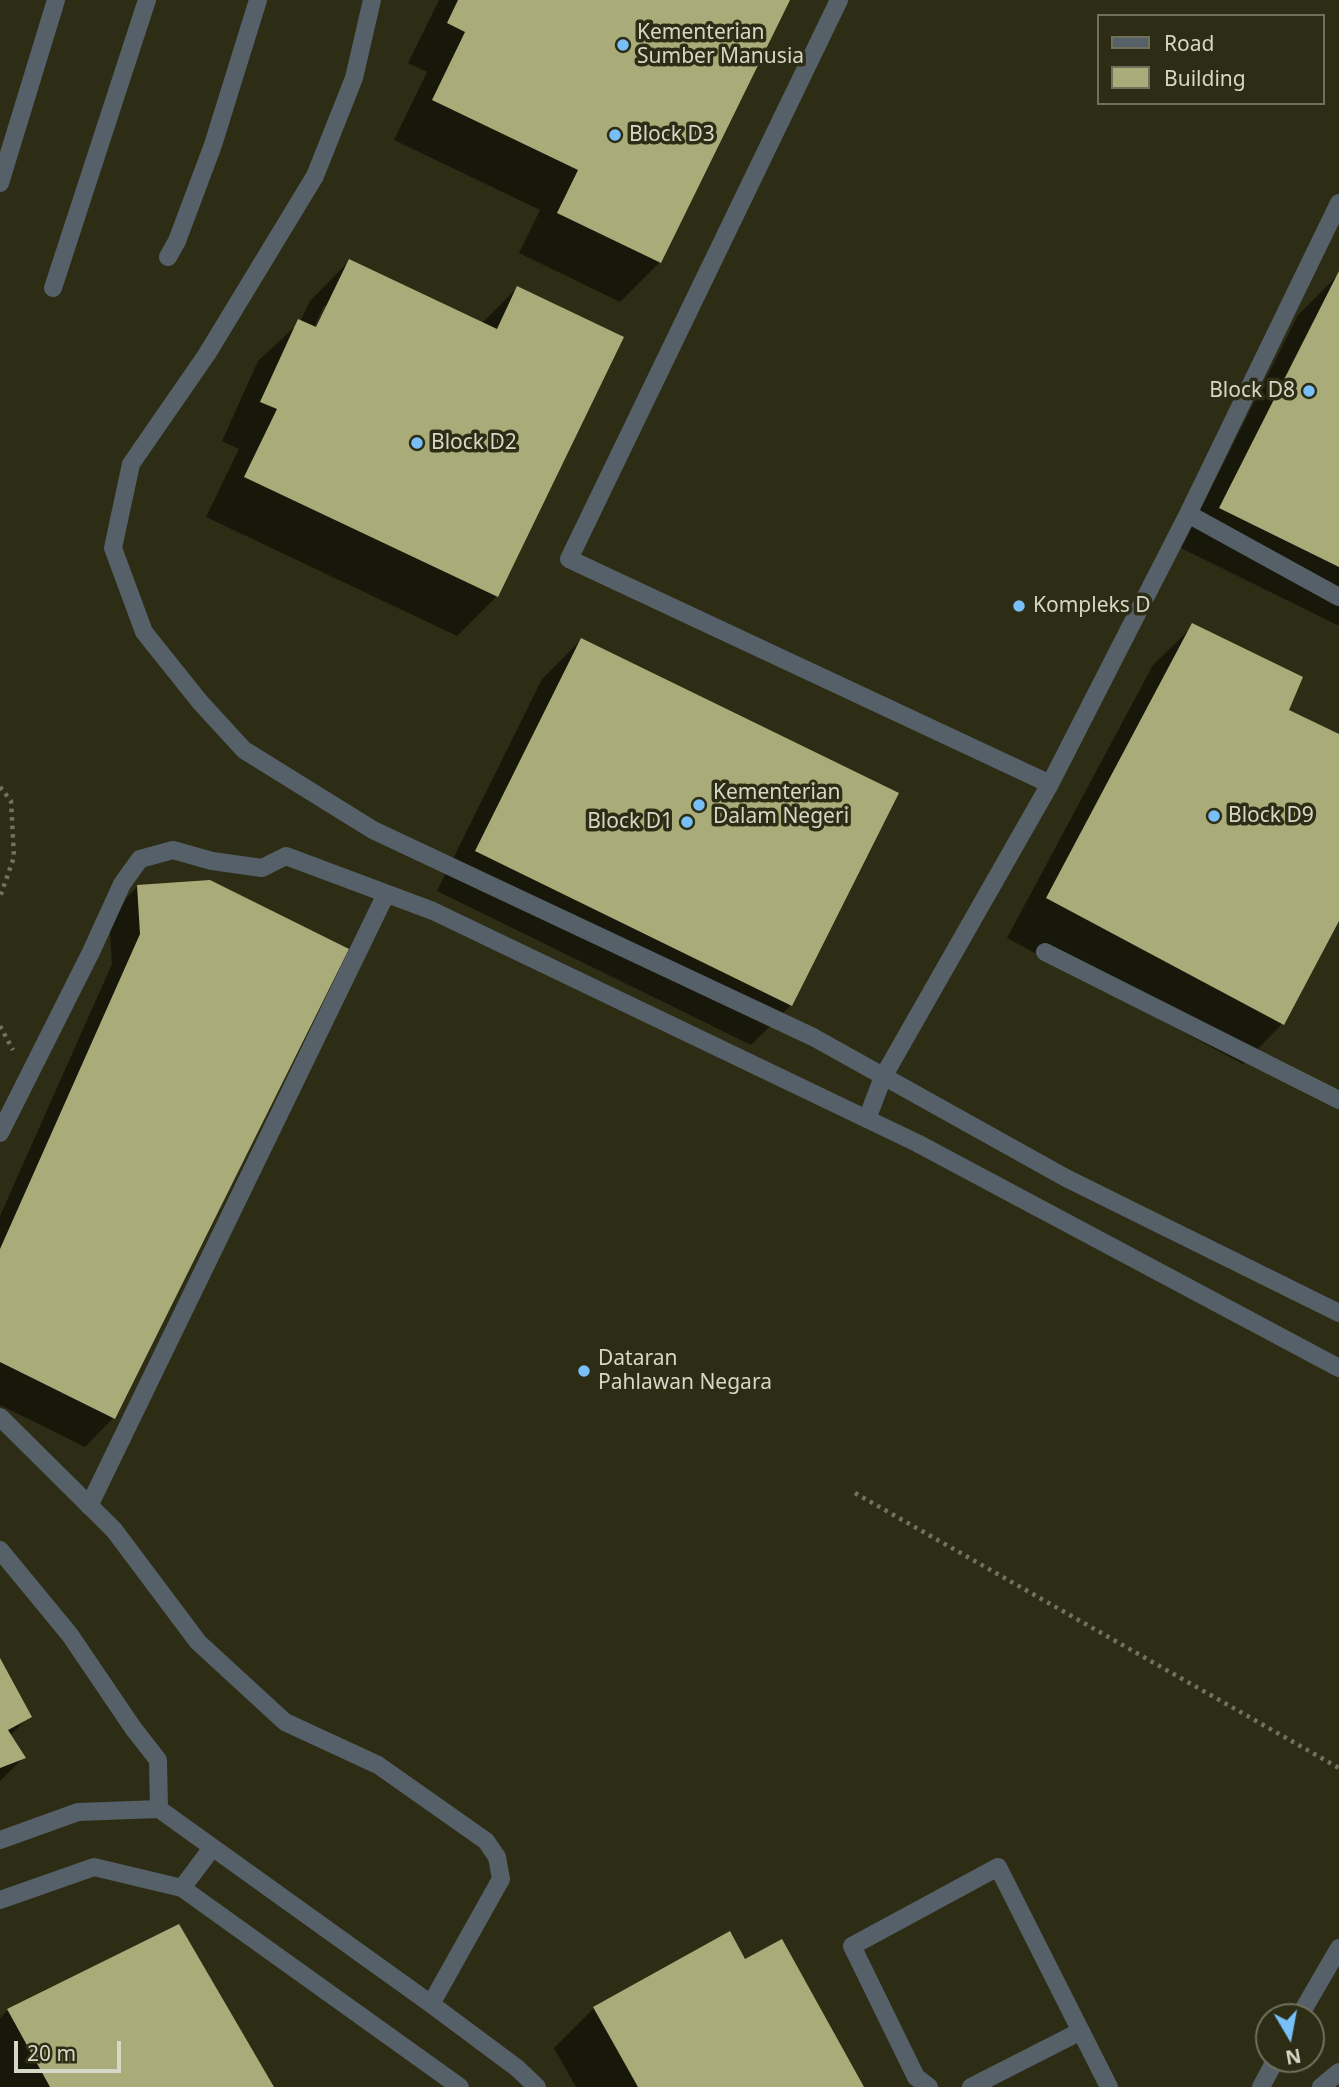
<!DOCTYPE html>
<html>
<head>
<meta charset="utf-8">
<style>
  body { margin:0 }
  #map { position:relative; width:1339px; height:2087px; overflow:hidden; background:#2c2d14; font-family:"Noto Sans",sans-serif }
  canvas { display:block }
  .legend { position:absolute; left:1097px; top:14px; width:228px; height:91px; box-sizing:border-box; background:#2c2d14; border:2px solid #70715c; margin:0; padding:9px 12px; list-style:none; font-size:21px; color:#d5d7c7 }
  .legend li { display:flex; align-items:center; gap:14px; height:35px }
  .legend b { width:35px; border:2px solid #70715c }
  .north { position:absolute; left:1255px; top:2003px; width:70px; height:70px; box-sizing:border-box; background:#2c2d14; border:2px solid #70715c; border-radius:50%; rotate:170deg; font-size:19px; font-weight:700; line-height:28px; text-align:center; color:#d5d7c7 }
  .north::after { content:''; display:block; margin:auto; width:24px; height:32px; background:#78bff7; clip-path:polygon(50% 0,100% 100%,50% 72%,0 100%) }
  .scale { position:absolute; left:14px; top:2041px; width:107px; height:32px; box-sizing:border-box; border:4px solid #d5d7c7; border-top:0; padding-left:9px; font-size:21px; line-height:24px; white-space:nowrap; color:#d5d7c7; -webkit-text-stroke:5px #2c2d14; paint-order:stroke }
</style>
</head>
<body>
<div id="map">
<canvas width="1339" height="2087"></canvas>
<ul class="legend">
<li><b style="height:9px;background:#566069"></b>Road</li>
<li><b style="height:19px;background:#a9ac79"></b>Building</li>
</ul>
<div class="north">N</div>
<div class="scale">20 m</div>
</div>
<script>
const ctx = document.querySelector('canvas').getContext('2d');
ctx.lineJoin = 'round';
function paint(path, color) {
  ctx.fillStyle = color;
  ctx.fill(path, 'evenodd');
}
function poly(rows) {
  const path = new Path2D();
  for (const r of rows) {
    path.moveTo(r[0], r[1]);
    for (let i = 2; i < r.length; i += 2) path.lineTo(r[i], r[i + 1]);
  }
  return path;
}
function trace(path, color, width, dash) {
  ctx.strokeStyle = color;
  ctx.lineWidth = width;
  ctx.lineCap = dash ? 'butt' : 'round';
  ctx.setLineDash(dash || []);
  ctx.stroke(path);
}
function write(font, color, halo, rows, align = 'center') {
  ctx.font = font + ' "Noto Sans",sans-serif';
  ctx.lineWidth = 7;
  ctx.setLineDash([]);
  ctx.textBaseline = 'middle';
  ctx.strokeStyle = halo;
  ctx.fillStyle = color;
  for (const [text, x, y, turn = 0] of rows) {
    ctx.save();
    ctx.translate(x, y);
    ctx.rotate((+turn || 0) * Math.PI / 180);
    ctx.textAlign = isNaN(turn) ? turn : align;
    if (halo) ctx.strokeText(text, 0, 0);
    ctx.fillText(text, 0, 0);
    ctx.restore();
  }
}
paint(poly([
  [439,0,788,0,660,262,620,302,519,253,540,210,394,140,427,72,408,63],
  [349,261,481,324,517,288,497,596,457,636,206,517,239,449,222,441,258,361,300,322,310,301],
  [324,306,328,306,314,336,311,334],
  [1338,275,1339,276,1339,626,1181,548,1298,315],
  [1193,626,1287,711,1339,736,1339,918,1282,1024,1243,1064,1007,938,1153,665],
  [581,640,791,1005,751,1045,437,891,542,679],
  [210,882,113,1418,85,1447,0,1405,0,1216,112,964,109,916,137,887],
  [0,1661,29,1716,10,1736,23,1758,0,1781],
  [745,1961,862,2087,576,2087,554,2048,594,2008],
  [8,2010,272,2087,0,2087,0,2018]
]), '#0007');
paint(poly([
  [458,0,790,0,661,263,557,213,578,170,432,100,465,32,447,23],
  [349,259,497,329,517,286,624,337,498,597,244,477,277,409,260,402,298,319,316,327],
  [1339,271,1339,567,1219,508],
  [1192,623,1303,677,1289,710,1339,734,1339,921,1284,1025,1046,898],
  [581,638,899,793,792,1006,475,851],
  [210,880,349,949,115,1419,0,1362,0,1249,140,934,137,885],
  [0,1658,32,1717,8,1730,26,1758,0,1768],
  [179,1924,274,2087,50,2087,7,2009],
  [730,1931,745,1959,782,1939,864,2087,638,2087,593,2007]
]), '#a9ac79');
trace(poly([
  [0,787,11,801,14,857,0,897],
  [0,1026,13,1050],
  [855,1493,1339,1768]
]), '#72735e', 4.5, [3.5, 5]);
trace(poly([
  [372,0,354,78,315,176,207,354,131,464,113,548,144,632,200,702,244,750,373,830,813,1037,1066,1178,1339,1313],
  [839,0,569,559,1050,784,1188,514,1339,203],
  [0,183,56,0],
  [168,257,177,241,213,145,258,0],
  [53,288,147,0],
  [1188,514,1339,597],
  [1045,952,1339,1100],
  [867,1119,883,1077,1050,784],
  [0,1133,91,952,122,884,140,859,173,850,212,861,262,868,286,856,433,911,917,1143,1339,1368],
  [0,1417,114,1530,198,1642,285,1722,378,1765,486,1841,497,1857,501,1879,431,2004],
  [89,1506,386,894],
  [0,1550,70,1635,133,1728,158,1760,159,1809],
  [0,1840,78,1812,159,1809,431,2004,517,2068,537,2087],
  [182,1888,212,1848],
  [0,1900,94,1867,182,1888,460,2087],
  [1299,2017,1339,1948],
  [929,2087,916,2077,852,1946,998,1867,1109,2087],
  [971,2087,1081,2031],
  [1261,2087,1276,2059],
  [1321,2087,1339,2072]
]), '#566069', 18);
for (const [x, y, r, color] of [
  [623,45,7,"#78bff7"],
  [615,135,7,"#78bff7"],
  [1309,391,7,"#78bff7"],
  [417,443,7,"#78bff7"],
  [1019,606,7,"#78bff7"],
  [699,805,7,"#78bff7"],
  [1214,816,7,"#78bff7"],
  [687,822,7,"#78bff7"],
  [584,1371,7,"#78bff7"]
]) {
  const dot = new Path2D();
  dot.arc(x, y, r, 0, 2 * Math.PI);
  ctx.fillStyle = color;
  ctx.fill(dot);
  trace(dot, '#2c2d14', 2.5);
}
write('21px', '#d5d7c7', '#2c2d14', [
  ["Kementerian",637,33],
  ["Sumber Manusia",637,57],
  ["Block D3",629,135],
  ["Block D8",1295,391,"right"],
  ["Block D2",431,443],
  ["Kompleks D",1033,606],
  ["Kementerian",713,793],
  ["Dalam Negeri",713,817],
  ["Block D9",1228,816],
  ["Block D1",673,822,"right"],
  ["Dataran",598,1359],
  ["Pahlawan Negara",598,1383]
], 'left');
</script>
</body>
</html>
